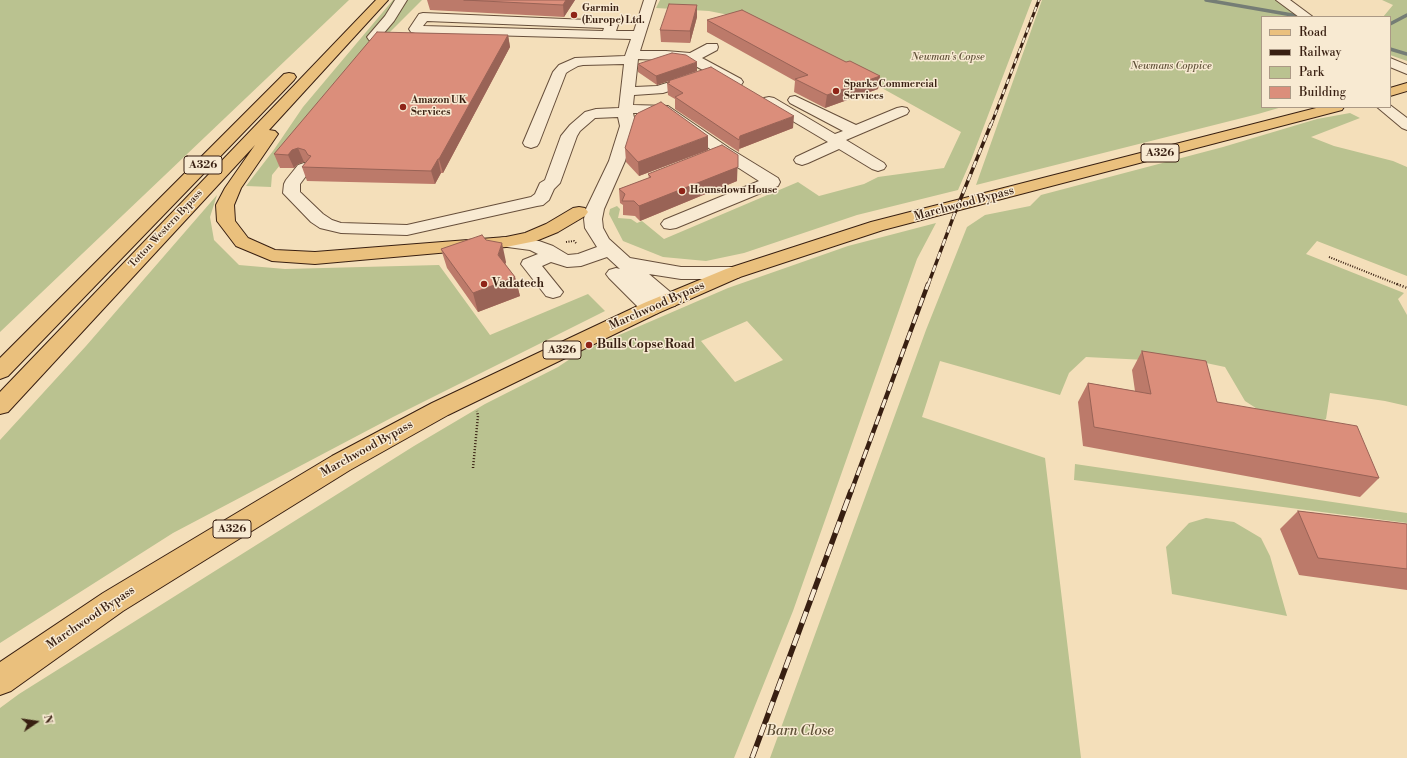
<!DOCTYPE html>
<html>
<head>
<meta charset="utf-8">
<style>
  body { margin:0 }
  #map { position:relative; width:1407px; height:758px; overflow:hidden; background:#f4dfba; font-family:"Libre Bodoni",serif }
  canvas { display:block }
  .legend { position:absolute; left:1261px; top:16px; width:130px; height:92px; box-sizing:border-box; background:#f8ead2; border:1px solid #ab9985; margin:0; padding:5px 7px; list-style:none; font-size:12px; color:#381f11 }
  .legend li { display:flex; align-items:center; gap:8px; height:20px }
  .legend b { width:20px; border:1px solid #ab9985 }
  .north { position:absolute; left:16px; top:702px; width:40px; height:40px; -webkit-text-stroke:3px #f8ead2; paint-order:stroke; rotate:77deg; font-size:11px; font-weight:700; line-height:16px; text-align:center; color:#381f11 }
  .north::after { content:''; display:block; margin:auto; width:14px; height:18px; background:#381f11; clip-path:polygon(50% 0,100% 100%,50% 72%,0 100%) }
</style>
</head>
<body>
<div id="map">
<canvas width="1407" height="758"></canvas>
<ul class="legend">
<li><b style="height:5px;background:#eac07d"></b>Road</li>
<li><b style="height:5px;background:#381f11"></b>Railway</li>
<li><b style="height:11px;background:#bac290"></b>Park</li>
<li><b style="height:11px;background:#db8e7b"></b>Building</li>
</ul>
<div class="north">N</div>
</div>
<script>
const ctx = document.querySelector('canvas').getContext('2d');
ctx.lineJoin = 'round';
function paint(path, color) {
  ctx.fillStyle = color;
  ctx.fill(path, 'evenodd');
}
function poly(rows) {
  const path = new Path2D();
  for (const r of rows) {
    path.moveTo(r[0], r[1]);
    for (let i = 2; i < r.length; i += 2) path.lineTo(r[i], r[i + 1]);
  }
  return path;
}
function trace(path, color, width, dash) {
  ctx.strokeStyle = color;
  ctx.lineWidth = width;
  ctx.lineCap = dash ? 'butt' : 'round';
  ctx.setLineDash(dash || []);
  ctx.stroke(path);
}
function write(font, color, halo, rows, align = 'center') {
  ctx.font = font + ' "Libre Bodoni",serif';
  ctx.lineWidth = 3;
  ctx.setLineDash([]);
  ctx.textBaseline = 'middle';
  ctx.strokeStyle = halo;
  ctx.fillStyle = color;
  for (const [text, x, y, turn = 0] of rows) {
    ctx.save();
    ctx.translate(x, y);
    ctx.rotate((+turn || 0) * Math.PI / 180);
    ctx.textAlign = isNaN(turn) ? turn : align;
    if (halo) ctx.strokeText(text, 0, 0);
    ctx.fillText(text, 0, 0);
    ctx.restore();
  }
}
paint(poly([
  [0,0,349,0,0,332],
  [393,0,422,0,378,44,272,175,271,187,246,186,273,151,303,107],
  [660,0,1032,0,971,160,958,190,857,215,744,253,706,261,663,257,623,241,609,214,610,209,617,206,620,209,618,218,631,219,637,223,642,221,664,239,798,182,819,196,864,184,878,177,944,168,961,132,817,52,734,16,709,11,656,8],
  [1042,0,1276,0,1289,8,1298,16,1262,17,1262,107,1282,107,1258,114,976,185],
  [1382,0,1407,0,1407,61,1390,55,1390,17,1383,17,1393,5],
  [1350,113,1360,118,1311,137,1334,146,1393,161,1407,167,1407,276,1317,241,1306,254,1404,293,1398,299,1407,315,1407,406,1385,401,1330,393,1326,419,1307,429,1279,423,1245,401,1225,367,1206,363,1086,357,1069,373,1060,395,940,361,922,417,1045,458,1081,758,770,758,926,330,967,227,985,215,1030,206,1041,195,1223,147,1317,119],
  [217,195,210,217,214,240,239,265,285,269,439,265,490,335,588,294,605,311,393,417,173,533,0,643,0,440,86,346],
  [936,223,917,259,793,611,734,758,0,758,0,708,19,694,414,446,485,404,558,367,582,351,728,288,848,246],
  [747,321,783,360,735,382,701,341],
  [1075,464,1407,513,1407,523,1074,480],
  [1206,518,1234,522,1261,538,1270,556,1287,616,1172,594,1166,547,1189,523]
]), '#bac290');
trace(poly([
  [1206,0,1298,16],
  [1390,24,1407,15],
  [1390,49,1407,54]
]), '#757d75', 3.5);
const minor = poly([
  [395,0,407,0,394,21,383,34,395,34,399,35,401,38,399,41,395,42,369,40,367,37,385,16,395,0],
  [644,0,656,0,640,51,666,51,690,53,707,44,717,44,718,47,717,50,702,58,741,79,743,82,741,85,736,86,731,85,686,61,638,59,635,87,657,86,695,74,700,75,702,78,700,81,663,93,634,95,633,105,668,106,729,148,778,178,780,182,778,186,676,228,670,229,664,228,661,224,664,220,759,181,717,154,660,113,633,113,636,126,625,161,604,209,602,219,603,228,609,239,630,258,681,267,733,267,740,269,743,273,740,277,733,279,681,279,649,274,675,296,678,301,675,306,668,307,661,306,653,299,661,308,658,313,651,315,644,313,609,278,606,274,609,270,616,268,620,269,607,257,581,266,567,267,551,262,542,266,563,292,560,296,553,298,546,296,521,264,523,260,538,254,530,250,500,246,497,242,500,238,506,237,539,241,553,246,568,255,578,254,597,247,585,228,584,219,586,209,609,161,620,126,618,117,595,118,580,131,577,136,560,183,554,189,549,200,543,205,537,206,407,235,341,233,320,228,311,222,283,193,284,184,286,180,298,165,304,163,310,165,312,168,300,184,300,192,323,214,332,220,341,223,407,225,531,197,535,194,540,183,545,180,561,136,570,125,585,112,596,109,619,108,624,64,583,65,578,66,569,71,566,73,539,143,537,146,531,148,525,146,523,143,553,72,559,65,575,58,625,56,631,39,415,33,411,32,409,29,419,14,423,13,612,21,616,22,618,25,616,31,634,31,644,0],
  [427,21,604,28,603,31,423,26,427,21],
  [1276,0,1290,0,1313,17,1299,17,1276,0],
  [1390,58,1407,65,1407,74,1390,67,1390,58],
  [795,96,856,125,897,108,902,107,907,108,909,111,907,114,846,140,884,163,886,166,884,169,878,171,872,169,839,149,808,163,802,165,796,163,794,160,796,157,828,142,764,104,762,101,764,98,769,97,774,98,835,134,843,131,790,103,788,100,790,97,795,96],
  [1390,105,1407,118,1407,130,1402,128,1377,107,1390,107,1390,105]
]);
const major = poly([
  [376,0,388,0,269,130,275,131,278,134,241,188,234,205,235,221,248,238,275,250,315,252,506,237,525,233,546,224,573,208,579,207,585,208,588,212,585,216,558,232,536,241,506,247,315,264,272,261,236,246,217,221,216,205,225,188,255,145,8,412,0,414,0,392,376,0],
  [289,73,294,74,296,77,294,80,8,376,0,379,0,358,284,74,289,73],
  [1407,83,1407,91,1390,96,1390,88,1407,83],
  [1320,107,1344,107,1342,110,883,230,740,277,658,313,448,415,350,470,123,611,11,691,0,695,0,662,103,593,332,456,432,403,644,303,726,269,871,222,1320,107]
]);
trace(minor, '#674f3b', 2);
trace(major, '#381f11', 2);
trace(poly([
  [566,242,574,241,577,244],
  [1329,257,1399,285]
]), '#381f11', 2, [1, 1.5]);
trace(poly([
  [1397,284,1407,288],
  [473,468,478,416,477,411]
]), '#381f11', 2.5, [1, 2]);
paint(minor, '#f8ead2');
paint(major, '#eac07d');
const railFar3 = poly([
  [991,125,1039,0]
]);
const railFar2 = poly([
  [928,285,954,215,991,124]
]);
const railFar1 = poly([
  [851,492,928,284]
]);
const rail = poly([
  [752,758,851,491]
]);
trace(railFar3, '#381f11', 3);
trace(railFar2, '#381f11', 3.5);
trace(railFar1, '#381f11', 4.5);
trace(rail, '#381f11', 5.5);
trace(railFar3, '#f8ead2', 2, [5.5]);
trace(railFar2, '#f8ead2', 2.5, [7]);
trace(railFar1, '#f8ead2', 3, [9]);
trace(rail, '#f8ead2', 4, [12]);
paint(poly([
  [427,0,575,0,564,17,430,10],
  [697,5,697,17,690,43,661,42,660,30],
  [707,20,846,62,880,76,878,89,825,108,794,92,795,81,707,32],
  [508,35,510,47,443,173,441,173,435,184,307,181,302,167,306,162,304,162,298,164,294,168,280,168,274,154],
  [638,64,697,71,672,79,793,128,739,149,739,152,675,109,675,99,668,95,667,83,668,83,668,81,657,85,638,72],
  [625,148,708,150,639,176,626,162],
  [648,174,737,181,640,221,635,216,623,215,623,205,620,203,619,189,649,178],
  [441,249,506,262,505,264,515,277,520,296,478,312,447,268],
  [1142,351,1217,402,1379,478,1360,497,1083,446,1078,402,1088,383,1135,391,1132,370],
  [1298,511,1407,524,1407,590,1299,575,1280,529]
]), '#bc7a6a');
paint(poly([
  [566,0,575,0,564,17,563,5],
  [697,5,697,17,690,43,690,31],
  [508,35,510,47,443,173,439,159],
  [697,62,697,71,657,85,656,76],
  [880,76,878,89,825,108,827,95],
  [794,116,793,128,739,149,739,152,740,136],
  [708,136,708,150,639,176,638,162],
  [298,148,304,162,298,164,294,168,288,155,292,150],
  [738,155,737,181,640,221,639,206],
  [438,159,441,173,435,184,431,171],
  [502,243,506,262,502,274,498,255],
  [515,277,520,296,478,312,473,293]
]), '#996356');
const building = poly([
  [464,0,566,0,563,5,464,0],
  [669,4,697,5,690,31,660,30,669,4],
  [742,10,846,62,850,61,880,76,827,95,795,79,808,75,707,20,742,10],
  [377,32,508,35,439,159,438,159,431,171,302,167,311,156,308,155,305,150,298,148,292,150,288,155,274,154,377,32],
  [672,53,686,55,697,62,656,76,638,64,672,53],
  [711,67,794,116,740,136,739,140,675,97,683,93,667,83,670,82,668,81,711,67],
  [661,102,708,136,638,162,625,148,635,116,638,113,661,102],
  [722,145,738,155,738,167,639,206,634,201,622,201,625,194,619,189,651,177,648,174,722,145],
  [482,235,486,240,502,243,498,255,515,277,473,293,441,249,482,235],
  [1142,351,1206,361,1217,402,1357,426,1379,478,1094,427,1088,383,1151,394,1142,351],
  [1298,511,1407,524,1407,569,1318,558,1298,511]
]);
paint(building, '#db8e7b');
trace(building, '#996356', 1);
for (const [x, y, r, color] of [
  [574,15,4,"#8f2418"],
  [836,91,4,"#8f2418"],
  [403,107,4,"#8f2418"],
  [682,191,4,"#8f2418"],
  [484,284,4,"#8f2418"],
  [589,345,4,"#8f2418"]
]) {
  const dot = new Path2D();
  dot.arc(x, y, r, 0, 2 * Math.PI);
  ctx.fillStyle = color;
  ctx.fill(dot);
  trace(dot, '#f8ead2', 1.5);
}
write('bold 10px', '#381f11', '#f8ead2', [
  ["Garmin",582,9],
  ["(Europe) Ltd.",582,21],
  ["Sparks Commercial",844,85],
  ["Services",844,97],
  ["Amazon UK",411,101],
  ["Services",411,113],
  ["Hounsdown House",690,191]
], 'left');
write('italic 10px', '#5f5037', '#f8ead2', [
  ["Newman's Copse",948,58],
  ["Newmans Coppice",1171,67]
]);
write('10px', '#381f11', '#f8ead2', [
  ["Totton Western Bypass",166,229,-47]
]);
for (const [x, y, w] of [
  [1160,153,38],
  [203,165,38],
  [562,350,38],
  [232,529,38]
]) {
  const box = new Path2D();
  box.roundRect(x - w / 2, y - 9, w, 18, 3);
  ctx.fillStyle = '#f8ead2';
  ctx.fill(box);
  trace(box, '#381f11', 1);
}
write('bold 11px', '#381f11', null, [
  ["A326",1160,153],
  ["A326",203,165],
  ["A326",562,350],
  ["A326",232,529]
]);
write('12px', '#381f11', '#f8ead2', [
  ["Marchwood Bypass",964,204,-15],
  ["Marchwood Bypass",657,306,-24],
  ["Marchwood Bypass",367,449,-29],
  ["Marchwood Bypass",91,618,-34]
]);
write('bold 12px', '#381f11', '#f8ead2', [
  ["Vadatech",492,284],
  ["Bulls Copse Road",597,345]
], 'left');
write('italic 14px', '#5f5037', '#f8ead2', [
  ["Barn Close",800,732]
]);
</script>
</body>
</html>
